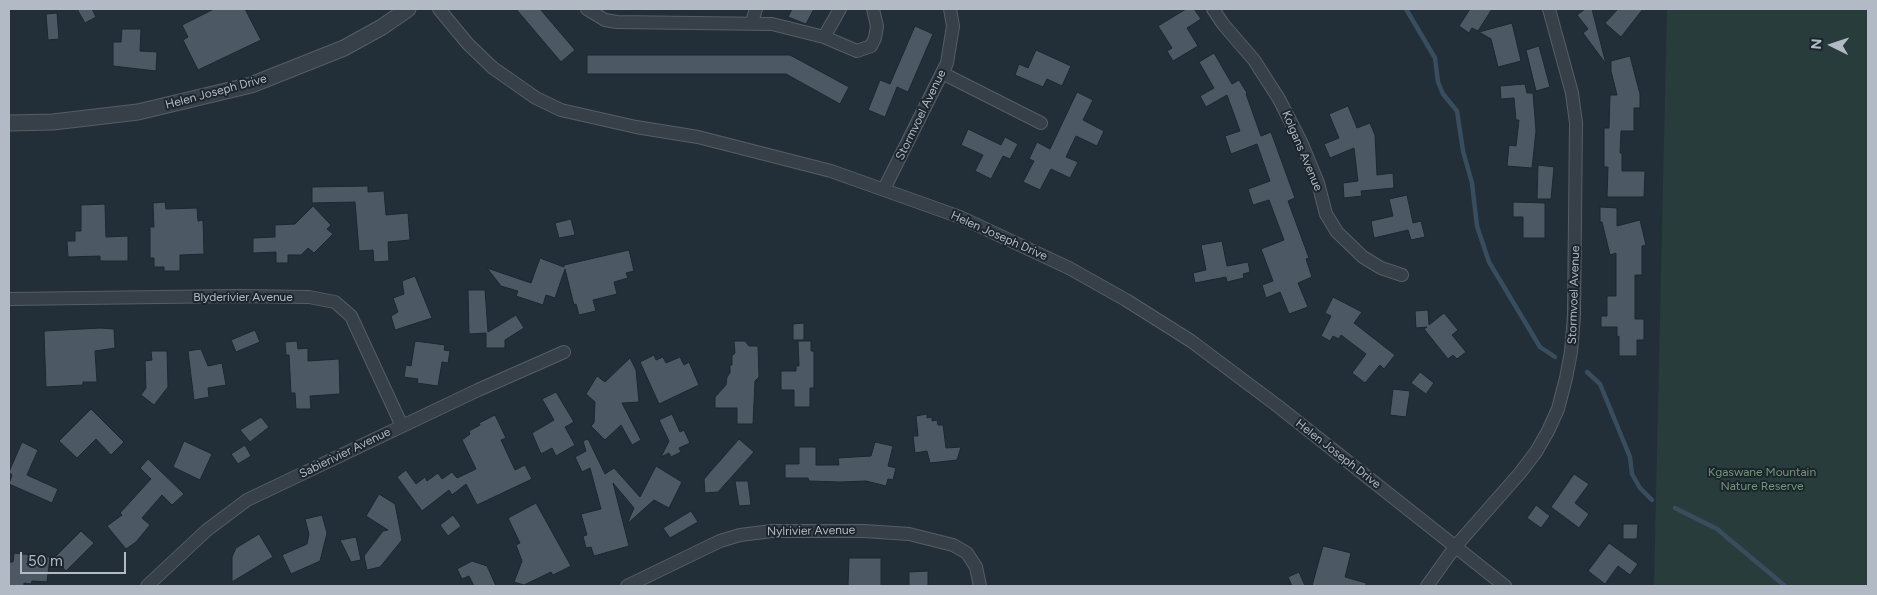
<!DOCTYPE html>
<html>
<head>
<meta charset="utf-8">
<style>
  body { margin:0 }
  #map { position:relative; width:1877px; height:595px; overflow:hidden; background:#232f38; font-family:Figtree,sans-serif }
  canvas { display:block }
  .frame { position:absolute; inset:0; border:10px solid #b2bbc5; pointer-events:none }
  .north { position:absolute; left:1807px; top:20px; width:50px; height:50px; -webkit-text-stroke:4px #1c252d; paint-order:stroke; rotate:274deg; font-size:14px; font-weight:700; line-height:20px; text-align:center; color:#b2bbc5 }
  .north::after { content:''; display:block; margin:auto; width:18px; height:22px; background:#b2bbc5; clip-path:polygon(50% 0,100% 100%,50% 72%,0 100%) }
  .scale { position:absolute; left:20px; top:552px; width:106px; height:22px; box-sizing:border-box; border:2px solid #b2bbc5; border-top:0; padding-left:6px; font-size:15px; line-height:18px; white-space:nowrap; color:#b2bbc5; -webkit-text-stroke:4px #1c252d; paint-order:stroke }
</style>
</head>
<body>
<div id="map">
<canvas width="1877" height="595"></canvas>
<div class="frame"></div>
<div class="north">N</div>
<div class="scale">50 m</div>
</div>
<script>
const ctx = document.querySelector('canvas').getContext('2d');
ctx.lineJoin = 'round';
function paint(path, color) {
  ctx.fillStyle = color;
  ctx.fill(path, 'evenodd');
}
function poly(rows) {
  const path = new Path2D();
  for (const r of rows) {
    path.moveTo(r[0], r[1]);
    for (let i = 2; i < r.length; i += 2) path.lineTo(r[i], r[i + 1]);
  }
  return path;
}
function trace(path, color, width, dash) {
  ctx.strokeStyle = color;
  ctx.lineWidth = width;
  ctx.lineCap = dash ? 'butt' : 'round';
  ctx.setLineDash(dash || []);
  ctx.stroke(path);
}
function write(font, color, halo, rows, align = 'center') {
  ctx.font = font + ' Figtree,sans-serif';
  ctx.lineWidth = 4;
  ctx.setLineDash([]);
  ctx.textBaseline = 'middle';
  ctx.strokeStyle = halo;
  ctx.fillStyle = color;
  for (const [text, x, y, turn = 0] of rows) {
    ctx.save();
    ctx.translate(x, y);
    ctx.rotate((+turn || 0) * Math.PI / 180);
    ctx.textAlign = isNaN(turn) ? turn : align;
    if (halo) ctx.strokeText(text, 0, 0);
    ctx.fillText(text, 0, 0);
    ctx.restore();
  }
}
paint(poly([
  [1667,9,1868,9,1868,586,1654,586]
]), '#283d3b');
trace(poly([
  [1406,9,1435,58,1438,82,1443,94,1457,111,1463,151,1472,183,1477,226,1489,262,1540,347,1555,357],
  [1587,372,1600,384,1630,457,1632,474,1640,488,1652,500],
  [1675,508,1717,529,1785,586]
]), '#384d5e', 4.5);
const building = poly([
  [77,9,92,9,96,17,85,23,77,9],
  [214,9,245,9,261,40,198,70,183,40,188,37,182,25,214,9],
  [516,9,540,9,575,50,561,62,516,9],
  [792,9,814,9,806,24,788,17,792,9],
  [1186,9,1194,9,1201,19,1187,28,1198,46,1173,61,1167,51,1172,48,1158,26,1186,9],
  [1470,9,1492,9,1478,31,1472,28,1469,33,1459,26,1470,9],
  [1585,9,1592,9,1606,64,1583,33,1588,29,1577,15,1585,9],
  [1618,9,1643,9,1621,37,1605,23,1618,9],
  [57,13,59,39,48,40,46,14,57,13],
  [1512,23,1521,61,1498,67,1491,39,1479,32,1512,23],
  [915,26,933,34,908,92,897,87,885,117,868,110,880,80,890,84,915,26],
  [122,29,141,29,140,51,157,52,156,71,113,66,113,42,121,42,122,29],
  [1539,46,1550,87,1536,91,1526,50,1539,46],
  [1036,50,1071,66,1062,86,1047,79,1043,87,1015,75,1019,64,1028,68,1036,50],
  [1214,53,1232,84,1239,80,1247,93,1246,94,1261,136,1271,132,1295,198,1288,201,1309,258,1306,259,1312,277,1298,283,1308,307,1289,314,1280,292,1266,298,1262,285,1273,281,1261,249,1284,240,1269,200,1253,205,1248,189,1270,181,1257,144,1231,154,1225,136,1240,131,1227,95,1206,107,1200,96,1214,88,1199,62,1214,53],
  [587,55,790,55,849,87,840,104,786,74,587,74,587,55],
  [1630,56,1640,94,1640,108,1634,108,1634,131,1621,131,1620,153,1622,153,1622,171,1645,171,1644,197,1607,197,1608,167,1604,167,1604,128,1609,128,1610,95,1617,95,1611,71,1611,61,1630,56],
  [1525,84,1527,93,1533,93,1536,131,1532,168,1507,166,1509,145,1516,146,1519,120,1516,120,1514,98,1501,99,1500,86,1525,84],
  [1077,92,1093,100,1083,120,1104,131,1097,146,1076,136,1066,157,1078,162,1070,178,1051,169,1040,190,1023,182,1034,161,1029,159,1037,142,1050,149,1077,92],
  [1348,106,1357,128,1370,123,1375,135,1377,175,1393,173,1394,188,1361,191,1362,196,1344,198,1343,183,1358,181,1354,148,1330,158,1324,144,1339,138,1329,114,1348,106],
  [968,129,1001,145,1005,137,1018,144,1010,159,1003,156,991,179,975,171,983,155,961,145,968,129],
  [1538,165,1554,167,1551,199,1537,199,1538,165],
  [368,186,368,192,384,191,386,215,408,213,410,240,388,242,389,261,374,262,373,250,359,251,355,202,312,203,312,187,368,186],
  [1407,195,1413,223,1421,221,1425,237,1411,240,1408,230,1374,238,1371,221,1393,216,1389,199,1407,195],
  [165,202,166,209,197,208,198,221,203,220,204,254,180,255,180,271,164,271,164,267,154,267,154,258,150,258,150,227,154,227,153,203,165,202],
  [1513,202,1545,203,1545,238,1523,238,1523,217,1513,217,1513,202],
  [105,204,106,237,128,236,128,261,100,261,100,256,68,257,67,241,75,241,75,231,81,231,81,205,105,204],
  [313,206,331,225,327,229,333,234,314,253,308,248,301,255,288,255,288,263,276,263,276,252,253,253,253,238,275,237,275,225,295,224,313,206],
  [1600,207,1617,208,1617,226,1640,220,1646,245,1642,246,1642,275,1635,275,1635,319,1644,319,1644,340,1637,340,1637,356,1619,356,1619,336,1617,337,1617,327,1601,327,1601,316,1607,316,1607,296,1616,296,1616,253,1610,255,1602,222,1600,222,1600,207],
  [571,219,575,235,559,238,555,223,571,219],
  [1222,241,1227,266,1248,262,1250,272,1243,274,1244,278,1227,282,1226,277,1195,283,1193,273,1206,270,1201,245,1222,241],
  [629,250,634,271,626,273,628,278,614,282,617,294,593,300,596,311,579,315,576,304,574,305,565,269,555,298,546,295,543,305,516,296,518,291,501,286,487,268,531,283,540,258,564,267,564,265,629,250],
  [415,276,432,318,395,330,391,316,398,312,393,298,404,294,402,281,415,276],
  [468,290,485,290,488,332,516,315,524,328,505,340,505,348,486,348,486,333,469,334,468,290],
  [1333,297,1362,312,1354,323,1395,355,1384,369,1380,365,1365,383,1352,373,1366,354,1341,335,1339,339,1333,336,1330,341,1321,336,1331,316,1325,313,1333,297],
  [1428,310,1429,325,1444,313,1458,330,1452,335,1466,352,1457,359,1453,355,1448,359,1424,329,1427,327,1416,328,1415,311,1428,310],
  [804,323,804,340,793,340,793,324,804,323],
  [101,328,114,329,115,348,95,351,97,382,83,382,83,385,46,387,44,331,101,328],
  [255,330,260,342,236,352,231,340,255,330],
  [297,341,298,349,308,348,308,361,339,359,340,394,310,396,311,409,296,409,295,393,291,393,289,355,286,355,285,342,297,341],
  [415,341,445,345,444,350,450,351,448,363,442,362,438,386,417,383,418,379,404,377,406,365,411,366,415,341],
  [734,341,745,341,749,346,758,346,759,377,755,381,753,424,737,424,737,408,715,408,715,397,726,385,727,377,730,373,730,365,732,365,732,356,735,353,734,341],
  [798,341,811,341,811,351,814,351,814,388,810,388,810,407,794,407,794,390,781,390,781,371,796,371,796,366,799,366,798,341],
  [201,349,208,366,222,363,226,385,208,388,209,397,194,400,188,351,201,349],
  [151,351,167,351,168,387,154,405,141,395,146,388,145,361,152,360,151,351],
  [654,355,656,360,663,357,666,363,680,357,684,365,689,362,699,385,659,404,640,362,654,355],
  [630,358,636,370,639,402,622,403,641,440,632,445,621,425,605,440,591,426,594,423,595,402,586,394,597,376,605,382,630,358],
  [1420,372,1434,383,1426,394,1411,383,1420,372],
  [1393,389,1410,391,1406,417,1390,415,1393,389],
  [556,392,574,422,565,427,575,445,556,456,552,448,541,454,532,433,554,420,542,399,556,392],
  [91,409,124,442,111,455,96,439,77,458,59,441,91,409],
  [672,414,680,432,684,430,690,443,679,448,681,452,671,457,669,453,661,457,669,441,659,420,672,414],
  [927,414,927,418,932,417,932,421,937,420,938,425,943,425,946,448,961,447,957,460,930,463,927,451,915,453,913,436,918,436,916,416,927,414],
  [495,415,506,438,501,440,515,470,525,465,532,479,477,505,466,484,452,495,449,490,422,511,397,477,406,470,416,484,425,477,427,481,438,473,442,479,452,472,457,478,476,469,462,440,470,434,469,431,480,425,479,423,495,415],
  [261,417,269,427,250,442,240,430,261,417],
  [588,439,605,474,614,468,640,497,656,466,682,482,669,508,654,500,627,524,634,508,613,483,629,546,594,556,591,547,586,548,583,536,587,535,581,514,601,509,590,468,582,472,575,457,586,451,583,441,588,439],
  [739,439,754,452,718,492,705,493,704,479,739,439],
  [184,441,212,454,200,480,173,467,184,441],
  [22,442,38,450,27,475,58,489,52,503,9,484,12,475,9,472,22,442],
  [875,442,893,446,888,466,896,468,893,480,888,479,886,486,866,481,840,482,809,481,808,478,785,478,785,464,799,464,799,447,816,447,816,465,839,465,838,458,871,456,875,442],
  [245,445,251,456,238,464,231,454,245,445],
  [148,459,184,494,172,505,162,495,142,518,150,525,136,542,126,549,107,526,122,515,120,513,151,479,140,468,148,459],
  [1574,474,1589,484,1575,503,1589,514,1579,528,1551,507,1574,474],
  [735,481,748,481,751,505,739,506,735,481],
  [379,494,395,504,402,540,380,567,367,570,364,556,383,531,388,530,366,516,379,494],
  [536,503,571,566,553,575,551,572,524,585,514,582,522,561,516,545,520,543,508,518,536,503],
  [1536,505,1550,516,1541,528,1527,518,1536,505],
  [691,511,698,522,670,538,663,528,691,511],
  [322,515,327,533,320,561,291,574,282,555,307,544,309,534,305,519,322,515],
  [453,515,461,526,448,536,440,525,453,515],
  [1623,524,1638,524,1637,539,1623,539,1623,524],
  [81,531,94,543,66,571,54,558,81,531],
  [259,534,273,557,232,582,232,557,236,548,259,534],
  [356,537,361,560,351,562,340,540,356,537],
  [1609,543,1638,564,1630,575,1618,566,1605,584,1588,571,1609,543],
  [1323,546,1351,553,1345,577,1366,583,1366,586,1312,586,1323,546],
  [14,553,50,557,47,582,32,581,31,584,24,583,24,586,9,586,9,562,13,562,14,553],
  [849,558,881,558,881,586,848,586,849,558],
  [472,561,487,566,496,586,474,586,469,576,462,579,457,569,472,561],
  [928,571,928,586,909,586,909,572,928,571],
  [1299,572,1305,586,1292,586,1288,577,1299,572]
]);
paint(building, '#4c5964');
trace(building, '#1e272f', 1);
const minor = poly([
  [439,9,468,44,493,68,536,98,561,110,636,127,698,137,831,171,960,217,1069,268,1126,300,1191,341,1279,407,1505,586],
  [587,9,605,20,617,22,772,24,824,37,857,51,871,46,875,38,877,26,873,9],
  [1213,9,1223,24,1254,60,1279,99,1301,142,1318,183,1326,214,1337,232,1363,257,1381,268,1402,275],
  [752,22,756,9],
  [824,37,840,9],
  [942,73,1041,123],
  [884,189,947,63,953,26,950,9],
  [9,299,236,296,309,297,335,302,351,316,402,426],
  [147,586,207,530,247,500,478,390,564,352],
  [627,586,720,541,740,535,772,531,864,531,909,534,953,545,967,553,976,567,980,586],
  [1427,586,1455,547,1520,473,1536,452,1548,431,1558,409,1566,378,1571,352,1574,316,1576,123,1572,93,1549,9]
]);
const tertiary = poly([
  [9,123,53,122,138,112,251,85,344,48,382,27,408,9]
]);
trace(minor, '#555e66', 14);
trace(tertiary, '#555e66', 17);
trace(minor, '#374049', 12);
trace(tertiary, '#374049', 15);
write('12px', '#b2bbc5', '#1c252d', [
  ["Helen Joseph Drive",216,92,-15],
  ["Stormvoel Avenue",921,115,-64],
  ["Kolgans Avenue",1302,151,67],
  ["Helen Joseph Drive",999,236,24],
  ["Stormvoel Avenue",1574,295,-88],
  ["Blyderivier Avenue",243,297],
  ["Sabierivier Avenue",345,453,-26],
  ["Helen Joseph Drive",1338,454,38],
  ["Nylrivier Avenue",811,531,-1]
]);
write('12px', '#719975', '#1c252d', [
  ["Kgaswane Mountain",1762,472],
  ["Nature Reserve",1762,486]
]);
</script>
</body>
</html>
